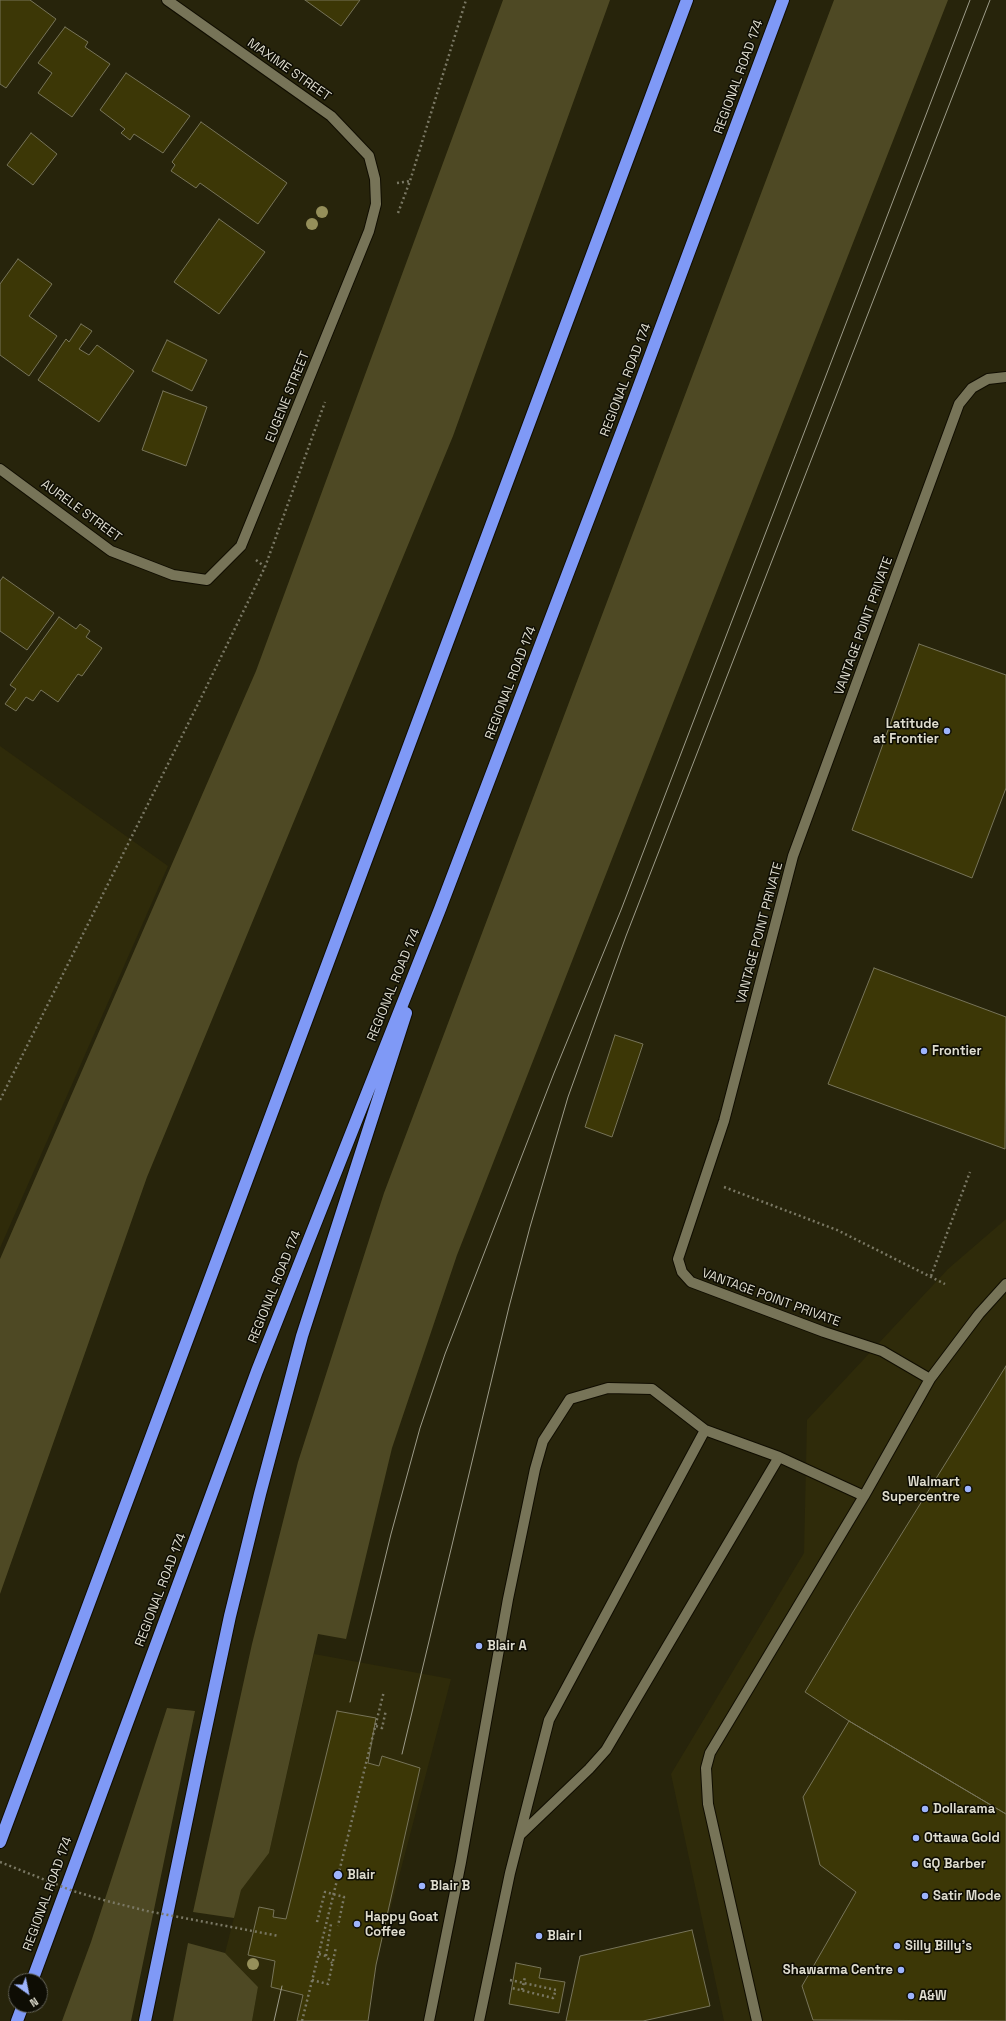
<!DOCTYPE html>
<html>
<head>
<meta charset="utf-8">
<style>
  body { margin:0 }
  #map { position:relative; width:1006px; height:2021px; overflow:hidden; background:#27240b; font-family:"Space Grotesk",sans-serif }
  canvas { display:block }
  .north { position:absolute; left:8px; top:1973px; width:40px; height:40px; box-sizing:border-box; background:#0e0d04; border:1px solid #616055; border-radius:50%; rotate:147deg; font-size:11px; font-weight:700; line-height:16px; text-align:center; color:#dedcce }
  .north::after { content:''; display:block; margin:auto; width:14px; height:18px; background:#9db4fd; clip-path:polygon(50% 0,100% 100%,50% 72%,0 100%) }
</style>
</head>
<body>
<div id="map">
<canvas width="1006" height="2021"></canvas>
<div class="north">N</div>
</div>
<script>
const ctx = document.querySelector('canvas').getContext('2d');
ctx.lineJoin = 'round';
function paint(path, color) {
  ctx.fillStyle = color;
  ctx.fill(path, 'evenodd');
}
function poly(rows) {
  const path = new Path2D();
  for (const r of rows) {
    path.moveTo(r[0], r[1]);
    for (let i = 2; i < r.length; i += 2) path.lineTo(r[i], r[i + 1]);
  }
  return path;
}
function trace(path, color, width, dash) {
  ctx.strokeStyle = color;
  ctx.lineWidth = width;
  ctx.lineCap = dash ? 'butt' : 'round';
  ctx.setLineDash(dash || []);
  ctx.stroke(path);
}
function write(font, color, halo, rows, align = 'center') {
  ctx.font = font + ' "Space Grotesk",sans-serif';
  ctx.lineWidth = 3;
  ctx.setLineDash([]);
  ctx.textBaseline = 'middle';
  ctx.strokeStyle = halo;
  ctx.fillStyle = color;
  for (const [text, x, y, turn = 0] of rows) {
    ctx.save();
    ctx.translate(x, y);
    ctx.rotate((+turn || 0) * Math.PI / 180);
    ctx.textAlign = isNaN(turn) ? turn : align;
    if (halo) ctx.strokeText(text, 0, 0);
    ctx.fillText(text, 0, 0);
    ctx.restore();
  }
}
paint(poly([
  [0,746,168,866,0,1248],
  [1006,1219,1006,2021,724,2021,671,1774,804,1553,807,1420,948,1269],
  [314,1654,451,1679,361,2021,252,2021,258,1987,225,1953,241,1890,269,1853]
]), '#2f2b0a');
paint(poly([
  [503,0,610,0,453,436,147,1177,0,1594,0,1259,256,671],
  [834,0,948,0,457,1255,392,1448,346,1639,318,1634,269,1853,241,1890,234,1918,193,1912,252,1644,298,1462,384,1193],
  [167,1708,195,1711,131,2021,62,2021,91,1942],
  [188,1943,225,1953,258,1987,252,2021,173,2021]
]), '#4e4924');
const building = poly([
  [0,0,30,0,56,19,6,88,0,84,0,0],
  [305,0,360,0,341,26,305,0],
  [65,27,88,42,85,47,110,64,72,117,38,93,52,73,38,63,65,27],
  [126,73,190,116,163,153,134,134,130,140,121,133,125,129,100,110,126,73],
  [201,122,287,183,258,224,200,183,196,188,171,171,175,165,172,162,201,122],
  [31,133,57,154,33,185,7,165,31,133],
  [219,219,265,252,219,314,174,282,219,219],
  [18,259,52,284,29,316,57,336,29,376,0,355,0,284,18,259],
  [81,324,92,331,79,349,89,355,97,345,134,371,99,422,38,380,66,339,69,342,81,324],
  [167,340,207,360,192,391,152,371,167,340],
  [163,391,207,407,186,466,142,450,163,391],
  [3,577,54,613,27,650,0,631,0,581,3,577],
  [59,617,76,629,80,624,90,631,86,637,102,648,82,676,78,674,58,702,41,690,33,701,26,697,16,711,5,704,16,689,10,685,59,617],
  [919,644,1006,675,1006,788,972,878,852,830,919,644],
  [874,968,1006,1017,1005,1149,828,1084,874,968],
  [615,1035,643,1044,612,1137,585,1127,615,1035],
  [1006,1366,1006,1814,849,1721,805,1692,853,1612,1006,1366],
  [337,1711,376,1718,368,1763,379,1766,382,1756,420,1768,376,1965,368,2021,297,2021,303,1995,271,1987,275,1961,248,1955,259,1907,274,1910,273,1917,286,1919,337,1711],
  [849,1721,1006,1814,1006,2021,813,2020,802,1986,856,1892,820,1865,803,1797,849,1721],
  [692,1930,710,2006,643,2021,566,2021,580,1956,692,1930],
  [516,1963,541,1968,539,1978,565,1982,559,2013,509,2004,516,1963]
]);
paint(building, '#3c3706');
trace(building, '#777459', 1);
const minor = poly([
  [0,469,111,551,173,575,207,580,241,546,369,231,376,204,375,179,369,156,331,116,167,0],
  [930,1379,882,1351,824,1332,691,1282,682,1272,678,1259,724,1121,793,856,959,404,972,388,988,379,1006,377],
  [520,1835,589,1769,606,1750,779,1457],
  [429,2021,461,1862,508,1599,535,1469,543,1441,570,1399,608,1388,652,1389,705,1430,779,1457,864,1496],
  [479,2021,510,1873,549,1720,705,1430],
  [757,2021,708,1804,706,1768,710,1753,864,1496,930,1379,979,1314,1006,1284]
]);
const highway = poly([
  [0,1842,687,0],
  [32,1981,257,1371,440,909,632,405,783,0],
  [17,2021,23,2005],
  [145,2021,199,1761,230,1616,260,1494,302,1336,406,1013]
]);
trace(minor, '#100d00', 12);
trace(highway, '#100d00', 14);
trace(poly([
  [397,183,410,181],
  [398,213,410,181,466,0],
  [256,560,265,567],
  [0,1100,200,700,265,567,325,402],
  [724,1187,837,1230,945,1284],
  [931,1276,970,1172],
  [376,1726,382,1728,386,1710],
  [317,1922,325,1892,344,1897,338,1926],
  [319,1954,326,1956,332,1963],
  [326,1956,331,1924],
  [312,1980,328,1984,336,1947],
  [510,1980,556,1990,553,1998,512,1988],
  [522,1990,525,1977],
  [302,2021,384,1691]
]), '#7a7864', 2.5, [2, 3]);
trace(minor, '#777458', 10);
trace(highway, '#7f99f6', 12);
trace(poly([
  [350,1702,391,1534,420,1428,445,1354,554,1073,621,910,970,0],
  [402,1754,509,1307,530,1227,568,1097,626,936,990,0],
  [274,2021,282,1986]
]), '#9d9b89', 1);
trace(poly([
  [0,1862,73,1891,107,1901,147,1911,279,1936]
]), '#7a7864', 2.5, [2, 3]);
ctx.fillStyle = '#958f5a';
for (const [x, y] of [
  [322,212],
  [312,224],
  [253,1964]
]) {
  ctx.beginPath();
  ctx.arc(x, y, 6, 0, 2 * Math.PI);
  ctx.fill();
}
for (const [x, y, r, color] of [
  [947,731,4,"#9db4fd"],
  [924,1051,4,"#9db4fd"],
  [968,1489,4,"#9db4fd"],
  [479,1646,4,"#9db4fd"],
  [925,1809,4,"#9db4fd"],
  [916,1838,4,"#9db4fd"],
  [915,1864,4,"#9db4fd"],
  [338,1875,5,"#9db4fd"],
  [422,1886,4,"#9db4fd"],
  [925,1896,4,"#9db4fd"],
  [357,1924,4,"#9db4fd"],
  [539,1936,4,"#9db4fd"],
  [897,1946,4,"#9db4fd"],
  [901,1970,4,"#9db4fd"],
  [911,1996,4,"#9db4fd"]
]) {
  const dot = new Path2D();
  dot.arc(x, y, r, 0, 2 * Math.PI);
  ctx.fillStyle = color;
  ctx.fill(dot);
  trace(dot, '#0e0d04', 1.5);
}
write('13px', '#dedcce', '#0e0d04', [
  ["MAXIME STREET",289,70,35],
  ["REGIONAL ROAD 174",739,77,-70],
  ["REGIONAL ROAD 174",626,380,-69],
  ["EUGENE STREET",288,397,-68],
  ["AURELE STREET",81,511,36],
  ["VANTAGE POINT PRIVATE",864,626,-70],
  ["REGIONAL ROAD 174",511,683,-69],
  ["VANTAGE POINT PRIVATE",760,933,-75],
  ["REGIONAL ROAD 174",394,985,-68],
  ["REGIONAL ROAD 174",275,1287,-68],
  ["VANTAGE POINT PRIVATE",771,1298,20],
  ["REGIONAL ROAD 174",161,1590,-69],
  ["REGIONAL ROAD 174",48,1894,-70]
]);
write('bold 13px', '#dedcce', '#0e0d04', [
  ["Latitude",939,724,"right"],
  ["at Frontier",939,739,"right"],
  ["Frontier",932,1051],
  ["Walmart",960,1482,"right"],
  ["Supercentre",960,1497,"right"],
  ["Blair A",487,1646],
  ["Dollarama",933,1809],
  ["Ottawa Gold",924,1838],
  ["GQ Barber",923,1864],
  ["Blair",347,1875],
  ["Blair B",430,1886],
  ["Satir Mode",933,1896],
  ["Happy Goat",365,1917],
  ["Coffee",365,1932],
  ["Blair I",547,1936],
  ["Silly Billy's",905,1946],
  ["Shawarma Centre",893,1970,"right"],
  ["A&W",919,1996]
], 'left');
</script>
</body>
</html>
